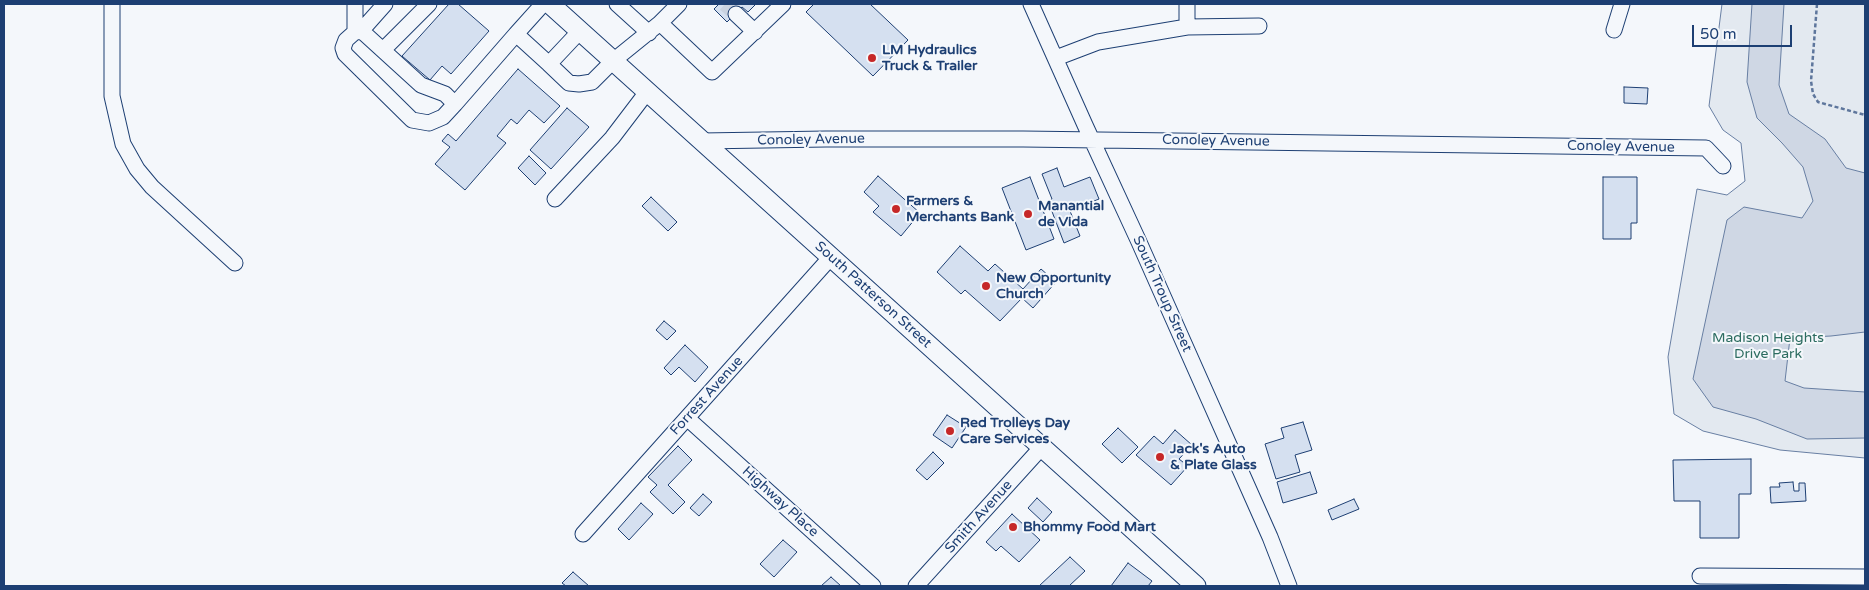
<!DOCTYPE html>
<html>
<head>
<meta charset="utf-8">
<style>
  body { margin:0 }
  #map { position:relative; width:1869px; height:590px; overflow:hidden; background:#f4f7fb; font-family:"Varela Round",sans-serif }
  canvas { display:block }
  .frame { position:absolute; inset:0; border:5px solid #1d3f73; pointer-events:none }
  .scale { position:absolute; left:1692px; top:25px; width:100px; height:22px; box-sizing:border-box; border:2px solid #1d3f73; border-top:0; padding-left:6px; font-size:15px; line-height:18px; white-space:nowrap; color:#1d3f73; -webkit-text-stroke:4px #f4f7fb; paint-order:stroke }
</style>
</head>
<body>
<div id="map">
<canvas width="1869" height="590"></canvas>
<div class="frame"></div>
<div class="scale">50 m</div>
</div>
<script>
const ctx = document.querySelector('canvas').getContext('2d');
ctx.lineJoin = 'round';
function paint(path, color) {
  ctx.fillStyle = color;
  ctx.fill(path, 'evenodd');
}
function poly(rows) {
  const path = new Path2D();
  for (const r of rows) {
    path.moveTo(r[0], r[1]);
    for (let i = 2; i < r.length; i += 2) path.lineTo(r[i], r[i + 1]);
  }
  return path;
}
function trace(path, color, width, dash) {
  ctx.strokeStyle = color;
  ctx.lineWidth = width;
  ctx.lineCap = dash ? 'butt' : 'round';
  ctx.setLineDash(dash || []);
  ctx.stroke(path);
}
function write(font, color, halo, rows, align = 'center') {
  ctx.font = font + ' "Varela Round",sans-serif';
  ctx.lineWidth = 4;
  ctx.setLineDash([]);
  ctx.textBaseline = 'middle';
  ctx.strokeStyle = halo;
  ctx.fillStyle = color;
  for (const [text, x, y, turn = 0] of rows) {
    ctx.save();
    ctx.translate(x, y);
    ctx.rotate((+turn || 0) * Math.PI / 180);
    ctx.textAlign = isNaN(turn) ? turn : align;
    if (halo) ctx.strokeText(text, 0, 0);
    ctx.fillText(text, 0, 0);
    ctx.restore();
  }
}
const green = poly([
  [1722,4,1865,4,1865,458,1780,450,1703,431,1674,414,1668,357,1697,189,1727,195,1745,181,1741,143,1723,130,1709,106,1722,4]
]);
paint(green, '#e3e9f0');
trace(green, '#687fa3', 1);
const water = poly([
  [1752,4,1784,4,1779,85,1789,114,1825,139,1846,168,1865,173,1865,332,1831,336,1790,338,1785,381,1804,388,1865,392,1865,438,1807,439,1756,419,1713,407,1693,379,1727,220,1744,207,1802,218,1813,201,1803,167,1782,143,1757,118,1747,82,1752,4]
]);
paint(water, '#cfd7e4');
trace(water, '#687fa3', 1);
const building = poly([
  [449,4,458,4,489,31,451,74,442,66,430,80,402,56,449,4],
  [719,4,756,4,748,12,742,7,727,22,714,9,719,4],
  [814,4,870,4,908,40,873,76,806,12,814,4],
  [518,69,560,106,544,123,529,110,517,124,511,119,497,136,506,143,465,190,435,164,450,147,442,141,448,134,456,141,518,69],
  [1624,87,1648,88,1647,104,1624,103,1624,87],
  [567,108,589,127,551,169,530,150,567,108],
  [529,156,546,173,535,185,518,168,529,156],
  [1057,168,1064,187,1090,177,1099,199,1070,211,1080,236,1064,243,1048,201,1052,199,1042,174,1057,168],
  [878,176,920,213,901,236,873,212,879,206,864,192,878,176],
  [1030,177,1054,239,1026,250,1002,188,1030,177],
  [1603,177,1637,177,1637,223,1631,223,1631,239,1603,239,1603,177],
  [651,197,677,222,668,231,642,206,651,197],
  [960,246,988,271,995,264,1023,289,1041,269,1056,282,1033,308,1022,298,1000,321,965,290,961,294,937,272,960,246],
  [664,321,676,331,667,340,656,330,664,321],
  [685,345,708,367,695,382,679,367,671,375,664,368,685,345],
  [947,415,966,427,952,448,933,435,947,415],
  [1303,422,1312,450,1295,455,1300,472,1276,479,1265,444,1284,438,1281,428,1303,422],
  [1118,428,1138,447,1122,463,1102,444,1118,428],
  [1175,430,1192,445,1179,459,1188,466,1171,485,1136,455,1154,436,1163,444,1175,430],
  [678,446,692,460,668,485,685,502,673,514,650,492,657,485,648,477,678,446],
  [933,452,944,463,927,480,916,470,933,452],
  [1751,459,1751,494,1739,494,1739,538,1700,538,1700,501,1674,501,1673,460,1751,459],
  [1310,472,1317,493,1283,503,1277,482,1310,472],
  [1793,482,1794,491,1799,491,1799,483,1805,483,1806,501,1771,503,1770,487,1780,487,1779,483,1793,482],
  [703,494,712,502,699,516,690,508,703,494],
  [1037,498,1052,512,1043,522,1028,508,1037,498],
  [1354,499,1359,509,1332,520,1328,510,1354,499],
  [641,503,653,514,629,540,618,529,641,503],
  [1012,514,1040,540,1019,562,1001,546,996,551,986,542,1012,514],
  [783,540,797,552,774,577,760,564,783,540],
  [1070,557,1085,571,1069,586,1039,586,1070,557],
  [1128,563,1152,581,1148,586,1111,586,1128,563],
  [573,572,589,586,566,586,562,583,573,572],
  [831,577,841,586,821,586,831,577]
]);
paint(building, '#d5e0f0');
trace(building, '#1d3f73', 1);
trace(poly([
  [725,4,736,14]
]), '#c9d2e0', 15, [15, 8]);
const minor = poly([
  [112,4,112,96,123,144,137,169,152,187,235,263],
  [355,4,355,32],
  [543,4,516,34,549,64,580,31],
  [617,4,649,33],
  [1031,4,1085,125,1139,242,1270,537,1289,586],
  [1187,4,1187,27],
  [736,14,755,32],
  [660,23,679,4],
  [1614,30,1622,4],
  [361,31,385,4],
  [383,50,429,4],
  [1056,58,1098,42,1187,27,1259,26],
  [549,64,569,83,579,84,592,82,613,61,660,23,712,72,783,4],
  [455,104,445,94,421,85,365,34,361,31,355,32,346,40,343,48,345,54,412,120,429,123,443,117,455,104,516,34],
  [702,141,826,139,1023,139,1706,148,1723,166],
  [555,199,612,138,647,92],
  [687,418,873,586],
  [583,534,831,257],
  [1700,576,1865,577],
  [916,586,1041,448]
]);
const major = poly([
  [550,4,1196,586]
]);
trace(minor, '#1d3f73', 17);
trace(major, '#1d3f73', 21);
trace(poly([
  [1817,4,1811,81,1813,94,1818,102,1865,115]
]), '#5e769c', 2.5, [4, 2.5]);
trace(minor, '#f4f7fb', 15);
trace(major, '#f4f7fb', 19);
for (const [x, y, r, color] of [
  [872,58,5,"#c62828"],
  [896,209,5,"#c62828"],
  [1028,214,5,"#c62828"],
  [986,286,5,"#c62828"],
  [950,431,5,"#c62828"],
  [1160,457,5,"#c62828"],
  [1013,527,5,"#c62828"]
]) {
  const dot = new Path2D();
  dot.arc(x, y, r, 0, 2 * Math.PI);
  ctx.fillStyle = color;
  ctx.fill(dot);
  trace(dot, '#f4f7fb', 2);
}
write('bold 14px', '#1d3f73', '#f4f7fb', [
  ["LM Hydraulics",882,50],
  ["Truck & Trailer",882,66],
  ["Farmers &",906,201],
  ["Merchants Bank",906,217],
  ["Manantial",1038,206],
  ["de Vida",1038,222],
  ["New Opportunity",996,278],
  ["Church",996,294],
  ["Red Trolleys Day",960,423],
  ["Care Services",960,439],
  ["Jack's Auto",1170,449],
  ["& Plate Glass",1170,465],
  ["Bhommy Food Mart",1023,527]
], 'left');
write('14px', '#1d3f73', '#f4f7fb', [
  ["Conoley Avenue",811,140,-1],
  ["Conoley Avenue",1216,141,1],
  ["Conoley Avenue",1621,147,1],
  ["South Troup Street",1162,294,66],
  ["South Patterson Street",873,295,42],
  ["Forrest Avenue",707,396,-48],
  ["Highway Place",780,502,42],
  ["Smith Avenue",979,517,-48]
]);
write('14px', '#2c6c60', '#f4f7fb', [
  ["Madison Heights",1768,338],
  ["Drive Park",1768,354]
]);
</script>
</body>
</html>
